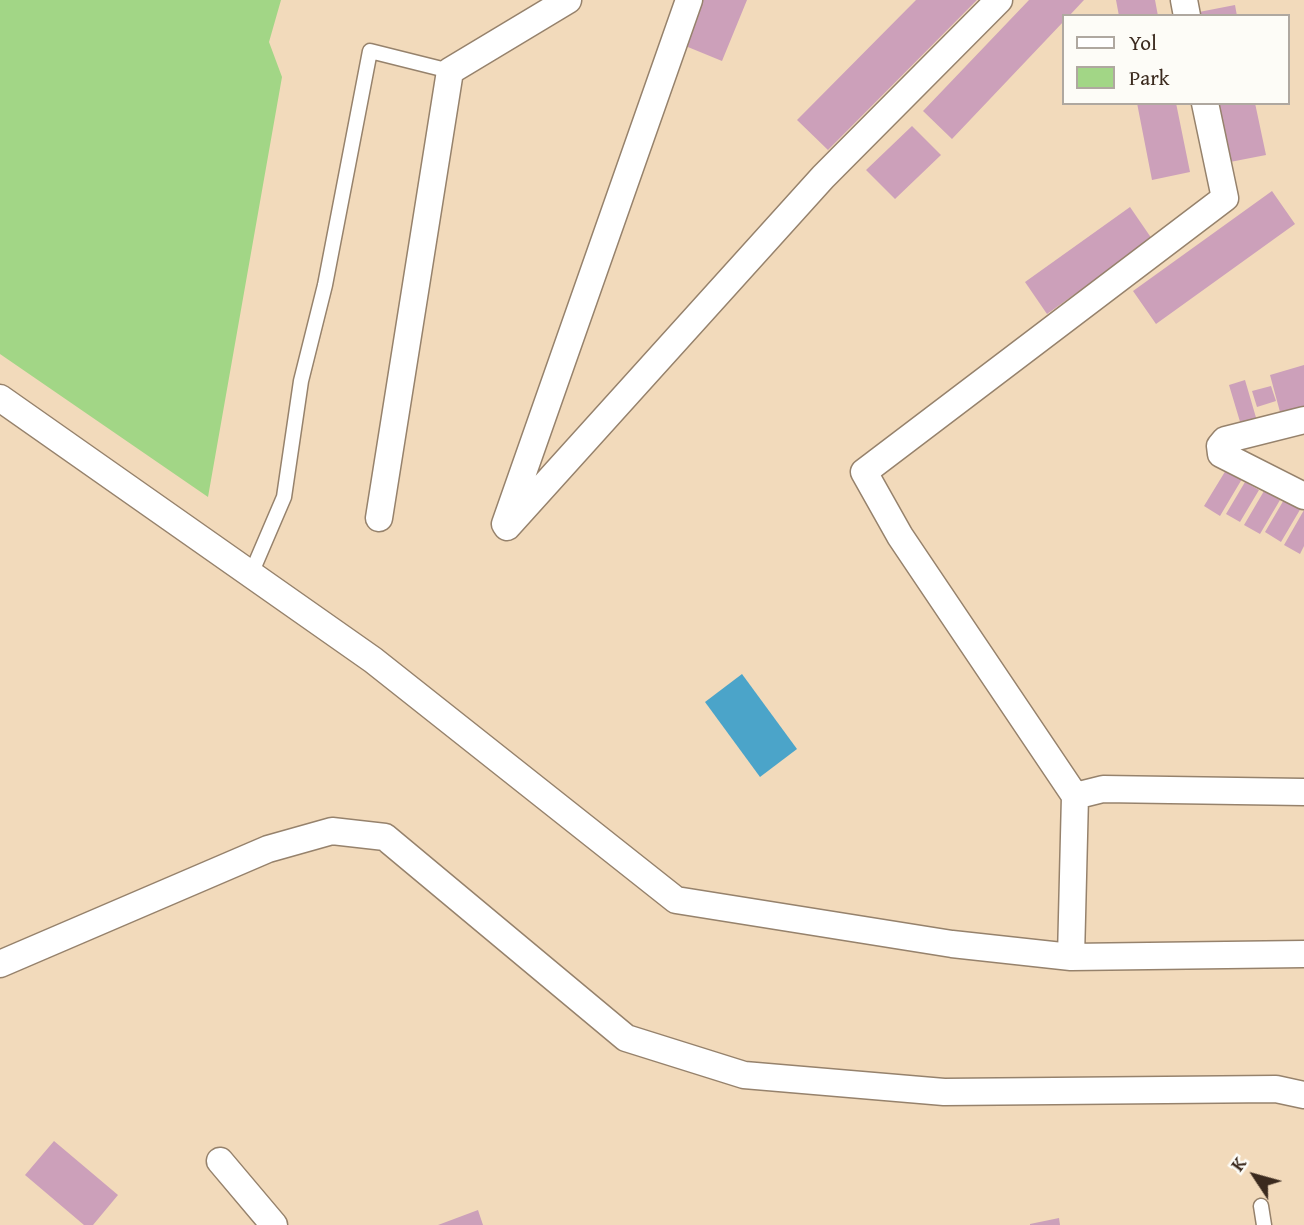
<!DOCTYPE html>
<html>
<head>
<meta charset="utf-8">
<style>
  body { margin:0 }
  #map { position:relative; width:1304px; height:1225px; overflow:hidden; background:#f2dabb; font-family:"Gentium Book Plus",serif }
  canvas { display:block }
  .legend { position:absolute; left:1062px; top:14px; width:228px; height:91px; box-sizing:border-box; background:#fdfcf7; border:2px solid #afa8a0; margin:0; padding:9px 12px; list-style:none; font-size:21px; color:#3b2a1e }
  .legend li { display:flex; align-items:center; gap:14px; height:35px }
  .legend b { width:35px; border:2px solid #afa8a0 }
  .north { position:absolute; left:1220px; top:1141px; width:70px; height:70px; -webkit-text-stroke:5px #fdfcf7; paint-order:stroke; rotate:306deg; font-size:19px; font-weight:700; line-height:28px; text-align:center; color:#3b2a1e }
  .north::after { content:''; display:block; margin:auto; width:24px; height:32px; background:#3b2a1e; clip-path:polygon(50% 0,100% 100%,50% 72%,0 100%) }
</style>
</head>
<body>
<div id="map">
<canvas width="1304" height="1225"></canvas>
<ul class="legend">
<li><b style="height:9px;background:#fff"></b>Yol</li>
<li><b style="height:19px;background:#a2d686"></b>Park</li>
</ul>
<div class="north">K</div>
</div>
<script>
const ctx = document.querySelector('canvas').getContext('2d');
ctx.lineJoin = 'round';
function paint(path, color) {
  ctx.fillStyle = color;
  ctx.fill(path, 'evenodd');
}
function poly(rows) {
  const path = new Path2D();
  for (const r of rows) {
    path.moveTo(r[0], r[1]);
    for (let i = 2; i < r.length; i += 2) path.lineTo(r[i], r[i + 1]);
  }
  return path;
}
function trace(path, color, width, dash) {
  ctx.strokeStyle = color;
  ctx.lineWidth = width;
  ctx.lineCap = dash ? 'butt' : 'round';
  ctx.setLineDash(dash || []);
  ctx.stroke(path);
}
paint(poly([
  [0,0,281,0,269,42,282,77,208,497,0,354]
]), '#a2d686');
paint(poly([
  [742,674,797,749,760,777,705,702]
]), '#4ba4c9');
paint(poly([
  [702,0,747,0,722,61,683,45],
  [916,0,977,0,828,150,797,120],
  [1029,0,1084,0,1069,16,1064,16,1064,21,952,139,923,111],
  [1116,0,1155,0,1158,16,1119,16],
  [1235,5,1237,16,1199,16,1199,12],
  [1137,103,1176,103,1190,172,1152,180],
  [1217,103,1255,103,1266,155,1230,162],
  [912,126,941,155,895,199,866,170],
  [1272,191,1295,224,1156,324,1133,291],
  [1130,207,1152,239,1047,314,1025,282],
  [1304,365,1304,406,1280,412,1270,375],
  [1245,380,1257,421,1241,425,1229,385],
  [1271,386,1276,401,1257,407,1252,391],
  [1226,470,1242,479,1220,516,1204,506],
  [1245,482,1259,490,1240,522,1226,514],
  [1264,491,1280,500,1260,534,1244,525],
  [1285,498,1301,508,1281,542,1265,532],
  [1304,510,1304,546,1300,554,1284,545],
  [54,1141,118,1195,93,1225,84,1225,25,1175],
  [478,1210,483,1225,438,1225],
  [1059,1218,1060,1225,1030,1225,1030,1224]
]), '#cca0ba');
const lane = poly([
  [251,574,284,497,301,381,325,285,370,51,450,71],
  [1261,1206,1264,1225]
]);
const street = poly([
  [689,0,505,524,507,527,823,177,999,0],
  [1184,0,1187,16],
  [0,398,373,660,676,900,952,944,1071,957,1304,954],
  [1304,420,1225,440,1220,446,1221,454,1304,496],
  [379,518,450,71,568,0],
  [1075,796,1103,789,1304,792],
  [1071,957,1075,796,900,536,864,472,1225,198,1205,103],
  [0,964,268,849,332,831,385,837,626,1038,744,1075,944,1092,1276,1089,1304,1095],
  [220,1161,274,1225]
]);
trace(lane, '#96826c', 17);
trace(street, '#96826c', 29);
trace(lane, '#fff', 14);
trace(street, '#fff', 26);
</script>
</body>
</html>
